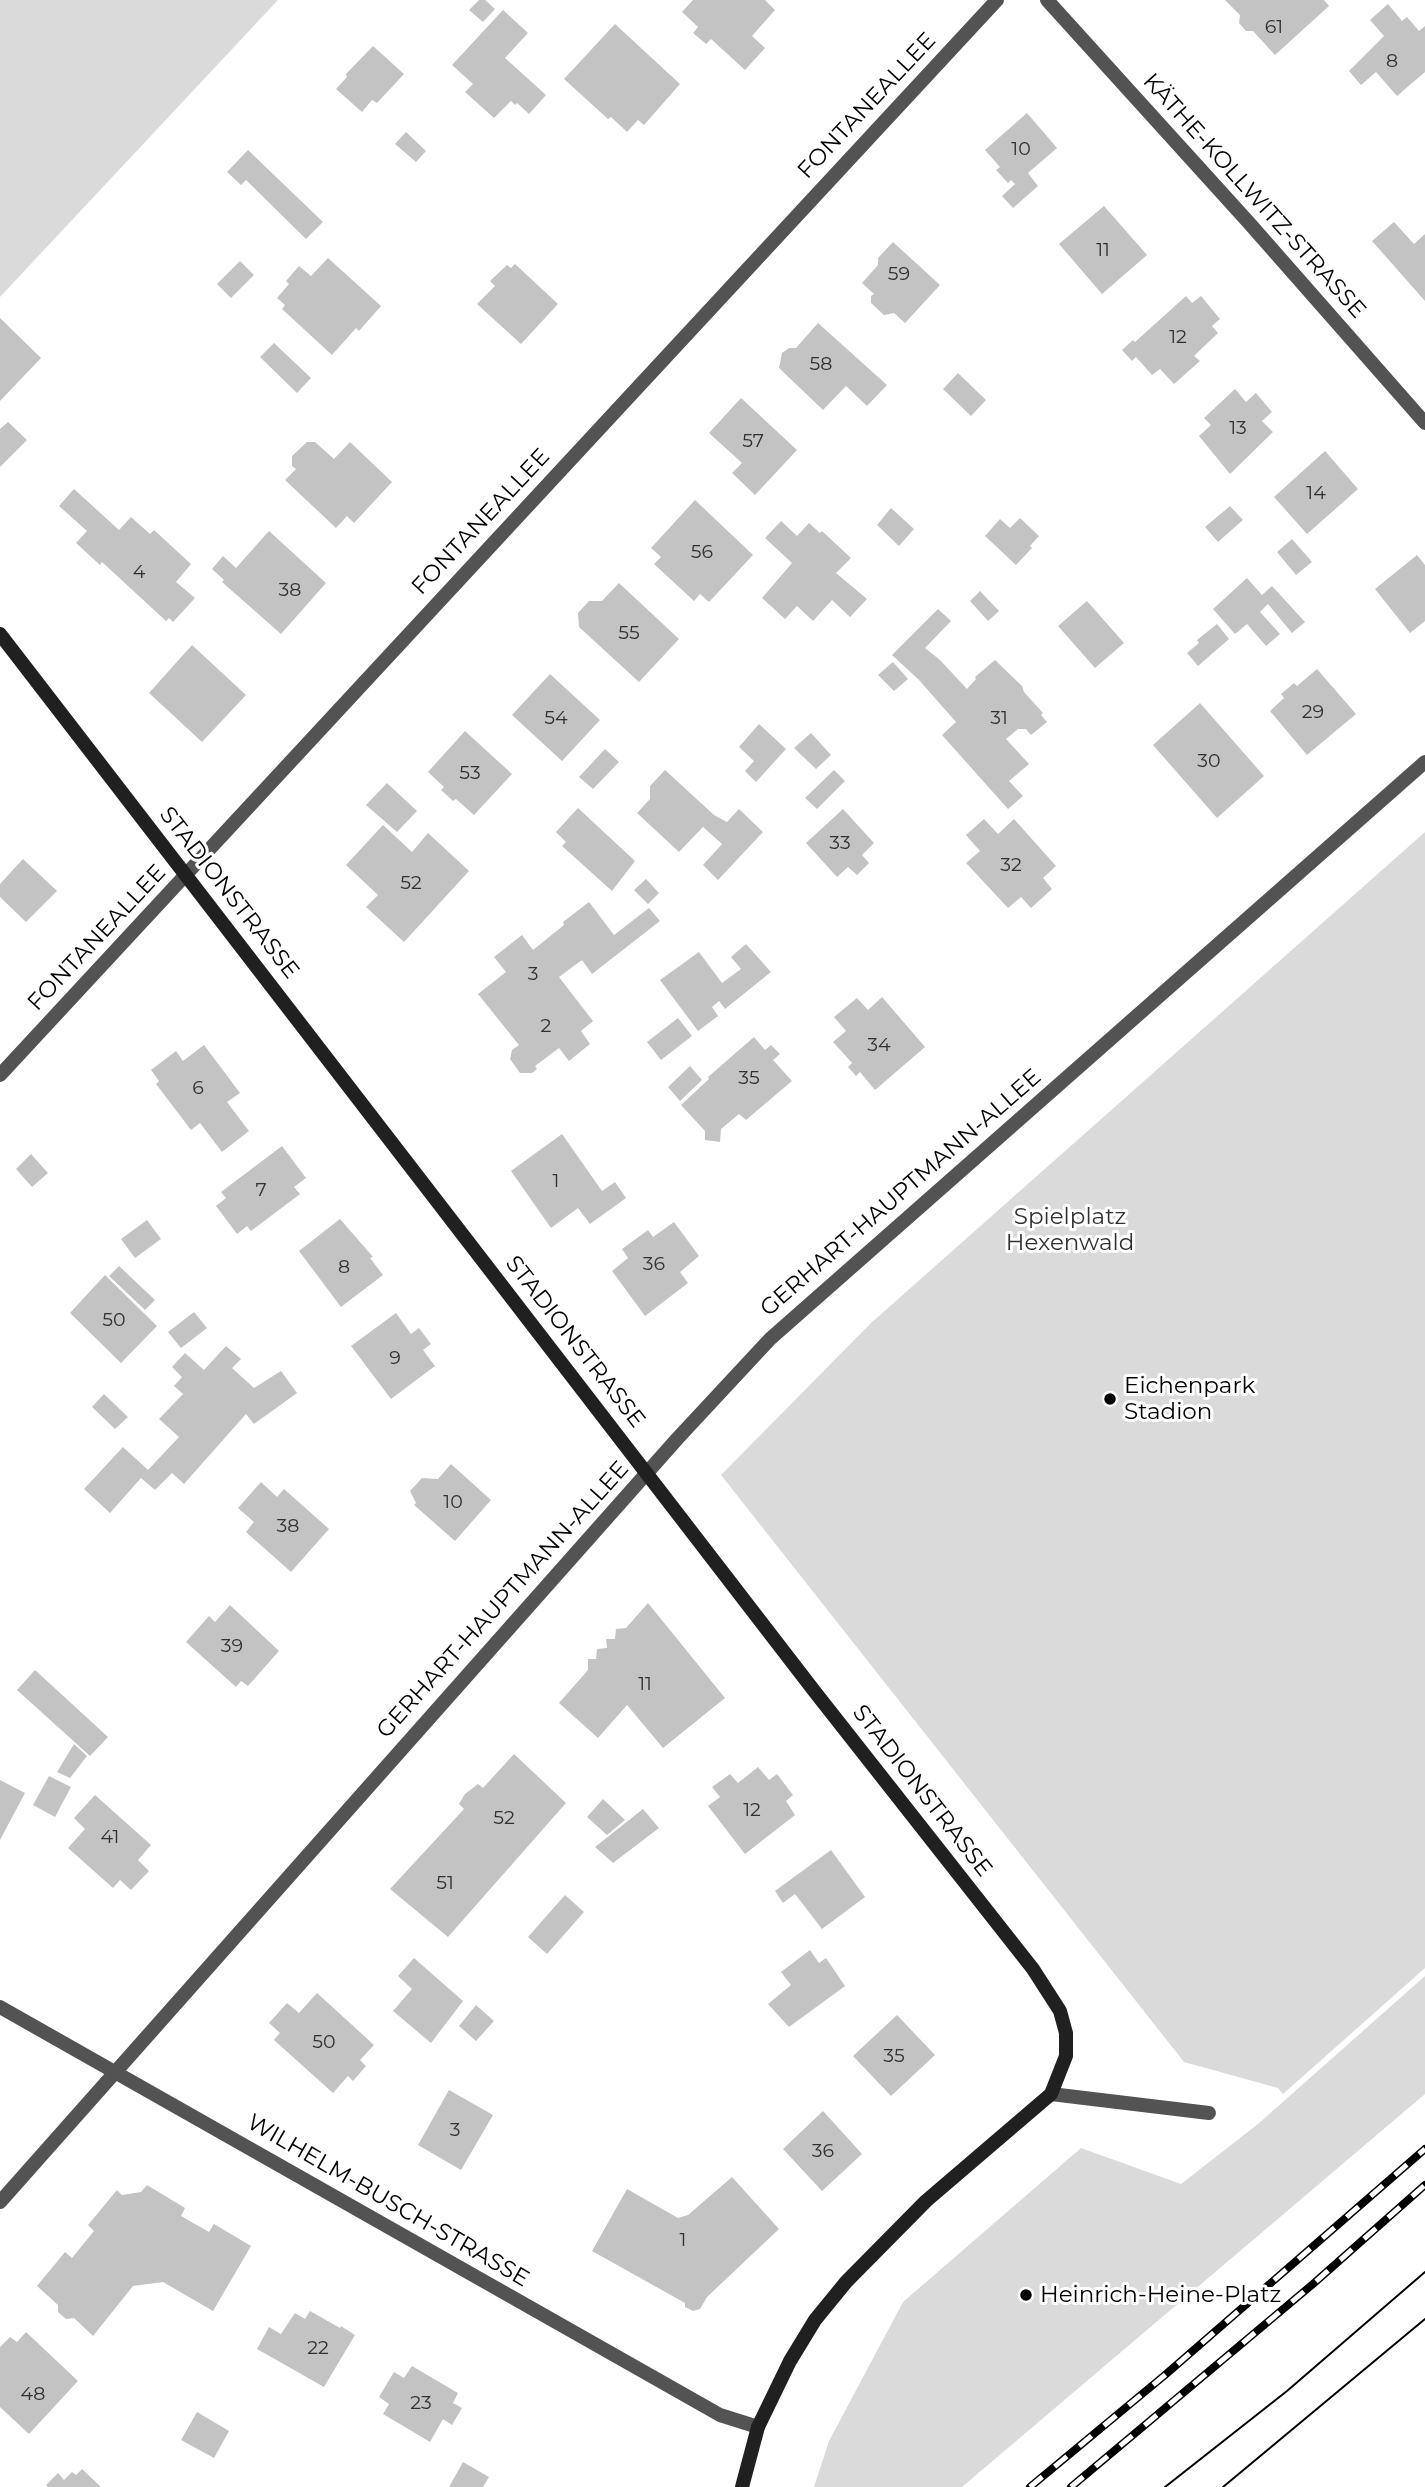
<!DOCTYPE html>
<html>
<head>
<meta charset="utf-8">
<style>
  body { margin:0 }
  canvas { display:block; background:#fff }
</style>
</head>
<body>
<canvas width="1425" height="2487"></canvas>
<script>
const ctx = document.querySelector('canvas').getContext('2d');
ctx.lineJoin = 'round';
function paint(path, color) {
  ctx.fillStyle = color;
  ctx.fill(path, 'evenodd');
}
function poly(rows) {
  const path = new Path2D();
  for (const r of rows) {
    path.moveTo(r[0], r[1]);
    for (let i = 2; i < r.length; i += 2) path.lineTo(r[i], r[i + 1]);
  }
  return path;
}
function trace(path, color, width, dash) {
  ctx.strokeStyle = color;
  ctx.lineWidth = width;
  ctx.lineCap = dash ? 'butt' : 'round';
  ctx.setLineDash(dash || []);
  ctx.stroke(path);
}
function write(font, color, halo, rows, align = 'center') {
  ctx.font = font + ' Montserrat,sans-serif';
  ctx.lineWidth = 6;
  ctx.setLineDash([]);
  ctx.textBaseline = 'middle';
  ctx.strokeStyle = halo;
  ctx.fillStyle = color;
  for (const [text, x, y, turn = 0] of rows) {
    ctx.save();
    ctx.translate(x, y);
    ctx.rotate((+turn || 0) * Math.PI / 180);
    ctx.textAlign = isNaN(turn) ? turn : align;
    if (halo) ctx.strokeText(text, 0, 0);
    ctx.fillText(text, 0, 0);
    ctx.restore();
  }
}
paint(poly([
  [0,0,278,0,0,297],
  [1425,832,1425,1968,1283,2094,1278,2088,1184,2062,721,1475,871,1323],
  [1425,1976,1425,2094,962,2487,814,2487,829,2441,903,2302,1081,2148,1181,2184,1258,2124]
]), '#dadada');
paint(poly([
  [479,0,485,0,495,9,483,22,469,10],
  [693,0,765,0,775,10,752,36,765,48,745,70,711,39,706,44,693,33,698,27,682,12],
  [1225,0,1324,0,1329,6,1275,55,1253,31,1246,31,1239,23,1240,15],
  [1388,4,1402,21,1407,17,1419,31,1425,26,1425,72,1397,96,1376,72,1361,85,1349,71,1384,36,1370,20],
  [503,10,528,33,505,58,546,95,529,114,517,103,515,105,511,101,494,118,465,92,473,84,452,65],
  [615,24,680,84,644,125,638,120,627,132,611,117,608,119,564,79],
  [373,46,404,74,377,103,372,100,362,112,336,89,347,77,346,74],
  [1027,113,1057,148,1028,173,1038,186,1013,208,1002,196,1015,184,1011,180,1008,183,996,170,1000,167,985,150],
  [406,132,426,151,416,162,395,144],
  [248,150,323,222,306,239,246,180,241,185,227,172],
  [1104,206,1147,255,1102,294,1059,244],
  [1394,222,1414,244,1425,234,1425,301,1372,241],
  [893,242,940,285,905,323,894,313,884,315,871,303,871,296,874,294,862,283,878,265,878,258],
  [328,258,381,306,359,331,356,328,332,355,282,309,285,305,277,298,289,284,286,281,299,266,311,276],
  [240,261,254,275,231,298,217,284],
  [515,264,558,304,521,344,477,304,495,286,490,281,507,265,511,268],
  [1186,296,1192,303,1201,296,1220,319,1212,326,1218,333,1194,356,1200,361,1174,384,1160,369,1152,375,1136,357,1132,361,1122,350,1133,340,1135,342],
  [0,318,41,358,0,401],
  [818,323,887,385,867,406,846,386,823,410,779,368,782,353,789,348,796,348],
  [274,343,311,378,297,393,260,357],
  [958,373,986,400,971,416,943,389],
  [1235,389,1246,402,1256,393,1272,412,1262,421,1273,432,1230,474,1199,436,1211,425,1204,418],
  [741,398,797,450,755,495,732,473,742,463,709,433],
  [8,422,27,440,0,467,0,429],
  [307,442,315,442,334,459,350,442,392,482,354,523,347,516,336,528,285,480,296,469,292,466,292,456],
  [1325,451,1358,489,1307,534,1274,497],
  [74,489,119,530,131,517,150,534,154,530,191,564,176,582,195,598,173,622,169,618,166,621,102,562,100,565,76,543,87,531,59,506],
  [695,500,753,555,709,602,700,594,694,601,654,564,661,557,651,548],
  [1230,506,1243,520,1218,542,1205,527],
  [891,508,914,529,899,546,877,525],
  [1020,518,1039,536,1030,546,1032,548,1016,565,985,536,1000,519,1010,528],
  [781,521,797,536,809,523,820,533,822,531,851,558,836,573,867,599,850,617,832,600,813,621,797,606,785,619,762,598,792,563,765,538],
  [269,531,326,583,281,634,222,582,224,580,212,569,223,556,236,568],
  [1292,539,1312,562,1296,575,1277,552],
  [1417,555,1425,565,1425,621,1410,633,1375,589],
  [1247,578,1262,595,1272,586,1305,622,1292,633,1268,604,1260,612,1280,634,1266,646,1247,624,1235,634,1213,609],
  [619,583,679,639,639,682,579,627,578,613,589,601,602,601],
  [980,591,999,611,988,621,970,601],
  [1087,601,1124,643,1095,668,1058,626],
  [938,609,951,621,925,648,940,660,967,689,976,679,975,677,995,660,1022,686,1024,692,1043,713,1041,715,1047,722,1031,735,1026,729,1018,729,1006,739,1029,764,1009,781,1023,796,1008,809,942,735,956,722,919,680,892,655],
  [1217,624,1229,639,1198,666,1187,653,1199,643,1197,640],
  [192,645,246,695,202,742,149,693],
  [893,662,908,679,894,691,878,675],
  [1317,669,1356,714,1307,755,1270,711,1284,698,1281,694,1294,683,1297,686],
  [550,674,600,720,562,761,512,715],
  [1200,703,1264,776,1217,818,1153,745],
  [759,724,786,749,756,782,745,771,754,761,739,747],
  [465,731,512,774,474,815,456,799,453,801,441,790,444,787,428,772],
  [811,733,831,755,816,769,794,748],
  [605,749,619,762,593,789,579,777],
  [665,770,714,815,727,822,739,809,763,832,718,880,703,865,722,844,703,827,679,852,637,813,650,799,650,786],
  [834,770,845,781,817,809,805,798],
  [387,783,417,811,397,832,366,805],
  [578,808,635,861,612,891,562,846,566,842,556,832],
  [843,809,874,843,862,855,869,863,857,875,848,867,837,877,806,843],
  [984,819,998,834,1014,819,1056,866,1043,878,1052,889,1031,908,1021,897,1008,908,966,863,980,851,966,835],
  [383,825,412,852,428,833,469,871,404,942,366,907,378,895,346,865],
  [23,859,57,891,26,922,0,897,0,884],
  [646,879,659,893,648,904,634,890],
  [589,902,614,935,649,908,660,921,592,974,582,960,559,977,593,1021,581,1031,590,1044,569,1061,559,1048,535,1066,537,1069,532,1073,520,1073,510,1059,512,1050,519,1045,478,994,506,972,494,957,522,935,533,950,564,925,563,922],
  [746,944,771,972,725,1009,719,1001,712,1007,718,1016,698,1031,660,980,699,952,722,983,741,969,731,957],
  [882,997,925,1047,875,1090,860,1072,856,1076,848,1067,852,1063,833,1042,846,1031,834,1017,857,998,868,1010],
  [678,1018,692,1036,661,1060,647,1042],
  [754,1037,765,1050,771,1045,780,1054,773,1060,792,1081,746,1120,739,1114,721,1129,720,1142,705,1140,705,1131,681,1105,709,1079,708,1077],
  [204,1045,240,1093,227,1102,249,1131,222,1152,200,1123,191,1130,156,1084,159,1081,151,1070,176,1051,183,1061],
  [690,1066,702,1080,680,1101,668,1087],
  [562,1134,602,1191,615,1182,626,1198,590,1224,578,1208,551,1228,511,1171],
  [282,1146,306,1178,294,1187,300,1194,251,1231,247,1226,237,1234,216,1206,226,1198,221,1192],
  [31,1154,48,1173,32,1187,16,1169],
  [340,1219,373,1257,370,1258,383,1275,341,1307,299,1251],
  [147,1220,161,1239,135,1258,121,1239],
  [674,1222,699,1256,680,1272,688,1283,645,1316,612,1271,628,1258,622,1249,648,1230,653,1237],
  [119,1266,155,1300,145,1310,109,1276],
  [105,1275,157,1326,121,1363,70,1313],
  [194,1312,207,1328,181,1348,168,1332],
  [396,1313,411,1334,419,1328,431,1344,423,1350,435,1366,391,1399,351,1346],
  [226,1346,241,1359,232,1368,254,1388,281,1371,297,1393,254,1424,246,1414,184,1484,172,1473,155,1490,141,1478,110,1513,84,1489,123,1447,148,1470,179,1437,159,1419,183,1394,174,1386,182,1377,172,1367,185,1353,204,1370],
  [104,1394,128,1417,115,1429,92,1407],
  [451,1464,491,1500,455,1541,414,1505,416,1503,410,1491,422,1478,438,1479],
  [261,1482,277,1497,284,1489,329,1529,291,1572,246,1532,254,1522,238,1508],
  [648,1603,725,1698,663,1748,627,1705,598,1738,559,1703,588,1670,588,1659,596,1659,597,1649,607,1648,606,1639,615,1639,616,1629,626,1628],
  [230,1605,279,1651,248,1686,241,1681,236,1687,186,1642,209,1616,215,1622],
  [35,1670,108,1737,90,1756,17,1690],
  [74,1744,87,1756,70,1778,57,1772],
  [514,1754,566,1803,448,1937,390,1889,464,1809,459,1804,465,1794,478,1784,483,1788],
  [758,1767,769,1780,777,1774,793,1795,786,1801,795,1815,745,1854,708,1806,720,1797,712,1787,730,1774,738,1783],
  [49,1776,71,1787,55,1817,33,1805],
  [0,1780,25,1793,0,1840],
  [95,1795,151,1845,138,1860,149,1871,131,1890,120,1880,113,1888,68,1848,85,1829,74,1818],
  [603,1799,625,1820,607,1835,587,1817],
  [643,1809,659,1828,613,1863,595,1847],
  [831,1850,865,1897,822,1929,795,1894,783,1903,775,1891],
  [565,1895,584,1912,547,1954,528,1937],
  [810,1950,819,1963,826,1958,845,1986,789,2027,768,2004,791,1985,781,1972],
  [414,1958,463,2001,431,2043,393,2011,412,1989,398,1976],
  [317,1993,374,2045,360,2060,366,2066,353,2081,348,2076,333,2093,274,2040,280,2033,269,2023,287,2003,299,2013],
  [476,2005,494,2021,476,2041,459,2026],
  [897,2015,935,2055,891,2096,853,2056],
  [449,2090,493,2115,461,2170,418,2145],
  [823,2111,862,2154,822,2191,783,2149],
  [732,2177,779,2229,707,2297,700,2309,693,2311,685,2307,685,2303,592,2251,627,2189,678,2218,688,2215],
  [147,2185,185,2208,181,2216,209,2232,214,2224,251,2246,213,2311,163,2282,133,2286,93,2336,74,2318,66,2319,58,2312,58,2305,37,2286,65,2252,72,2258,94,2231,88,2225,117,2190,122,2195,141,2192],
  [310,2311,340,2328,341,2326,355,2335,324,2387,257,2349,269,2327,281,2334,295,2313,305,2319],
  [26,2332,78,2381,29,2434,0,2407,0,2347,10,2337,17,2342],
  [412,2366,458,2393,453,2403,462,2408,452,2425,443,2419,430,2442,383,2414,389,2404,379,2397,394,2372,404,2378],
  [197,2412,229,2431,214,2458,181,2440],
  [463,2462,489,2477,483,2487,449,2487],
  [82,2469,101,2487,48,2487,46,2485,58,2473,64,2480,72,2472,76,2475]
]), '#c3c3c3');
trace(poly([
  [1051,2094,1209,2113]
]), '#535353', 14);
trace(poly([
  [1047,0,1250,224,1425,423],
  [0,1075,997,0],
  [0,2007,720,2415,758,2427],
  [0,2202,677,1439,770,1339,1425,762]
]), '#535353', 14);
trace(poly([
  [0,634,815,1692,1033,1969,1060,2011,1066,2033,1066,2056,1051,2094,926,2201,846,2282,815,2320,790,2361,758,2427,742,2487]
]), '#202020', 14);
trace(poly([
  [1165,2487,1287,2391,1425,2272],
  [1223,2487,1425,2319]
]), '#000', 2);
const rail = poly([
  [1030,2487,1165,2375,1425,2149],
  [1071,2487,1313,2284,1425,2185]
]);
trace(rail, '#000', 8);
trace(rail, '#fff', 5, [16]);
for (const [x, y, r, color] of [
  [1110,1399,7,"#000"],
  [1026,2295,7,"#000"]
]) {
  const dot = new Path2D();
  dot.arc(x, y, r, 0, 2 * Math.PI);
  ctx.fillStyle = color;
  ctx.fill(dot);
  trace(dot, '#fff', 2.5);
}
write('19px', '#313131', null, [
  ["61",1274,27],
  ["8",1392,61],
  ["10",1021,149],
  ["11",1103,250],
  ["59",899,274],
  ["12",1178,337],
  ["58",821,364],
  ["13",1238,428],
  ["57",753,441],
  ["14",1316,493],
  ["56",702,552],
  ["4",139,572],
  ["38",290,590],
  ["55",629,633],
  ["29",1313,712],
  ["54",556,718],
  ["31",999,718],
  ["30",1209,761],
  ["53",470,773],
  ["33",840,843],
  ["32",1011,865],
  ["52",411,883],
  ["3",533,974],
  ["2",546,1026],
  ["34",879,1045],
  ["35",749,1078],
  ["6",198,1088],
  ["1",556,1181],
  ["7",261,1190],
  ["36",654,1264],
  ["8",344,1267],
  ["50",114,1320],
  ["9",395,1358],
  ["10",453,1502],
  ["38",288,1526],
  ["39",232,1646],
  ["11",645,1684],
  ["12",752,1810],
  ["52",504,1818],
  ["41",110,1837],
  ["51",445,1883],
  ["50",324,2042],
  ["35",894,2056],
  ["3",455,2130],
  ["36",823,2151],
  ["1",683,2240],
  ["22",318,2348],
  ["48",33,2394],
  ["23",421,2403]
]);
write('23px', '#000', '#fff', [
  ["FONTANEALLEE",867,106,-47],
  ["KÄTHE-KOLLWITZ-STRASSE",1254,196,48],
  ["FONTANEALLEE",481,522,-47],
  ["STADIONSTRASSE",229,893,52],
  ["FONTANEALLEE",97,938,-47],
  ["GERHART-HAUPTMANN-ALLEE",901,1193,-41],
  ["STADIONSTRASSE",575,1342,52],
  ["GERHART-HAUPTMANN-ALLEE",503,1600,-48],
  ["STADIONSTRASSE",922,1791,52],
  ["WILHELM-BUSCH-STRASSE",388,2201,30]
]);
write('23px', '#313131', '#fff', [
  ["Spielplatz",1070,1217],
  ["Hexenwald",1070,1243]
]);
write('23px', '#000', '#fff', [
  ["Eichenpark",1124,1386],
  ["Stadion",1124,1412],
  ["Heinrich-Heine-Platz",1040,2295]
], 'left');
</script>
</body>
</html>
